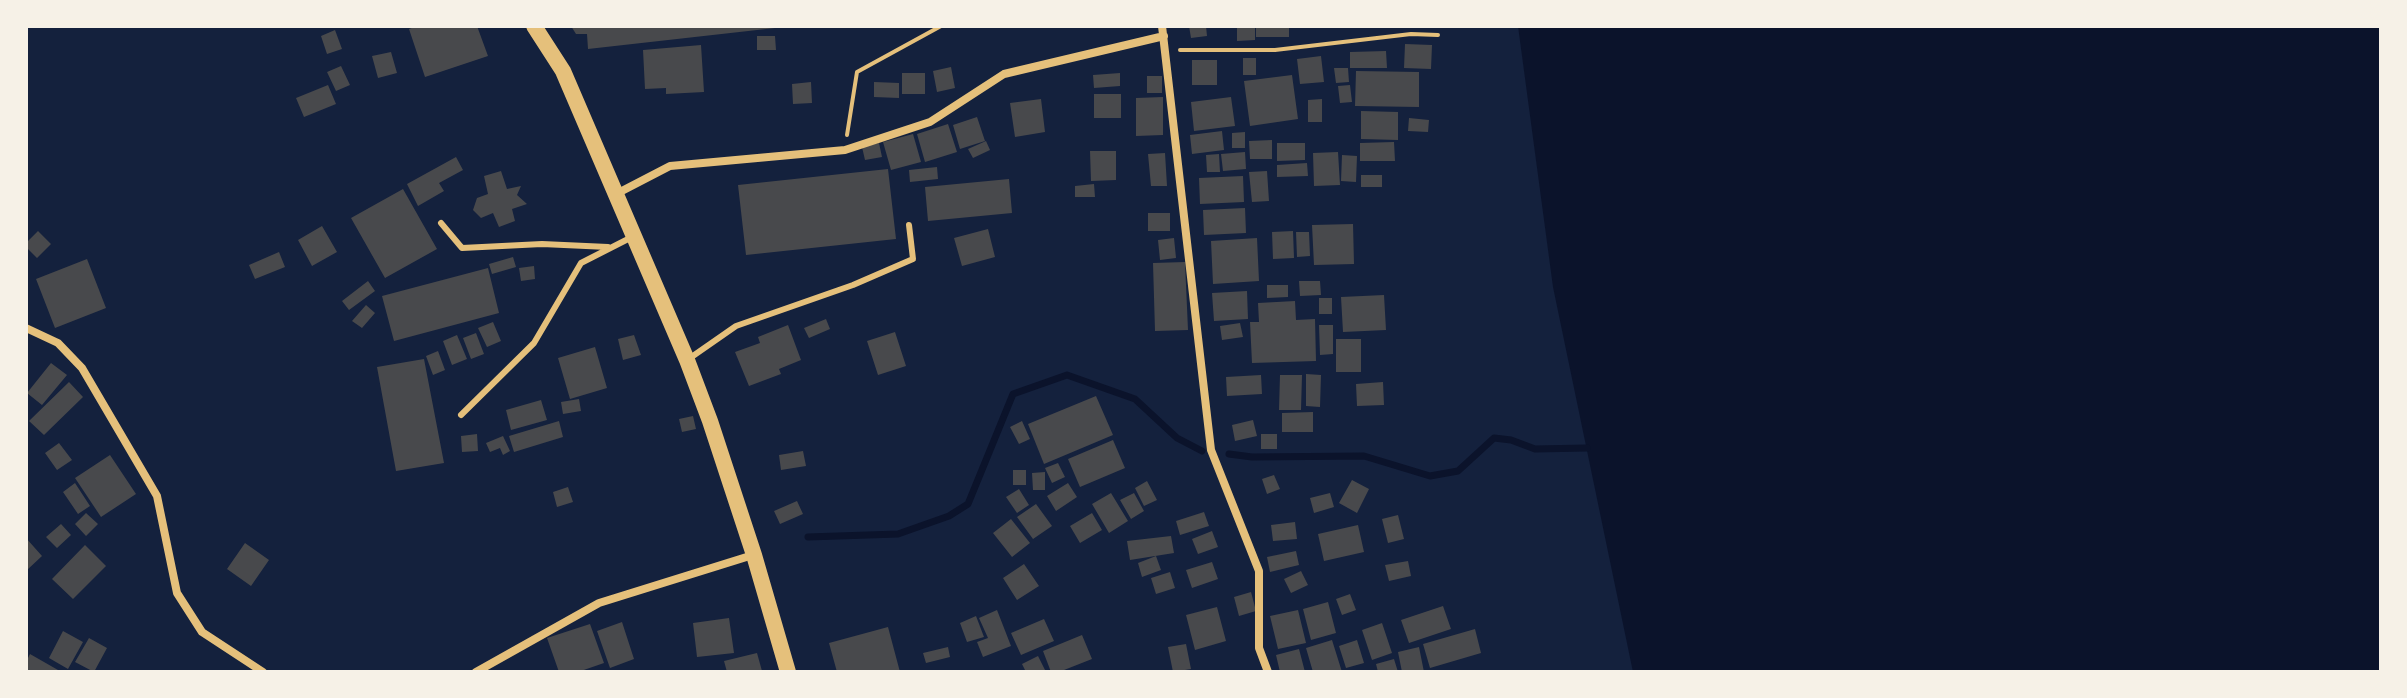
<!DOCTYPE html>
<html>
<head>
<meta charset="utf-8">
<style>
  body { margin:0 }
  #map { position:relative; width:2407px; height:698px; overflow:hidden; background:#14213d; font-family:Jost,sans-serif }
  canvas { display:block }
  .frame { position:absolute; inset:0; border:28px solid #f6f1e7; pointer-events:none }
</style>
</head>
<body>
<div id="map">
<canvas width="2407" height="698"></canvas>
<div class="frame"></div>
</div>
<script>
const ctx = document.querySelector('canvas').getContext('2d');
ctx.lineJoin = 'round';
function paint(path, color) {
  ctx.fillStyle = color;
  ctx.fill(path, 'evenodd');
}
function poly(rows) {
  const path = new Path2D();
  for (const r of rows) {
    path.moveTo(r[0], r[1]);
    for (let i = 2; i < r.length; i += 2) path.lineTo(r[i], r[i + 1]);
  }
  return path;
}
function trace(path, color, width, dash) {
  ctx.strokeStyle = color;
  ctx.lineWidth = width;
  ctx.lineCap = dash ? 'butt' : 'round';
  ctx.setLineDash(dash || []);
  ctx.stroke(path);
}
paint(poly([
  [1518,26,2381,26,2381,672,1633,672,1553,287]
]), '#0b132b');
trace(poly([
  [1229,454,1252,457,1364,456,1430,476,1458,471,1494,438,1511,440,1535,449,1587,448],
  [808,537,898,534,949,516,968,504,1013,394,1067,375,1135,399,1177,438,1202,451]
]), '#0b132b', 7);
paint(poly([
  [417,26,477,26,488,56,425,77,409,29],
  [571,26,775,26,775,28,588,49,587,34,576,34],
  [1189,26,1206,26,1207,36,1191,38],
  [1237,26,1255,26,1255,40,1237,41],
  [1256,26,1289,26,1289,37,1256,37],
  [335,30,342,49,327,54,321,36],
  [757,36,775,36,776,50,757,50],
  [1405,44,1432,45,1431,69,1404,68],
  [701,45,704,92,666,94,666,88,645,89,643,50],
  [1386,51,1387,68,1350,68,1350,52],
  [391,52,397,73,378,78,372,56],
  [1321,56,1324,82,1300,84,1297,59],
  [1243,58,1256,58,1256,75,1243,75],
  [1192,60,1217,60,1217,85,1192,85],
  [341,66,350,85,336,91,327,72],
  [951,67,955,88,937,92,933,71],
  [1334,68,1348,68,1349,82,1336,83],
  [1356,71,1419,72,1419,107,1355,106],
  [902,73,925,73,925,94,902,94],
  [1120,73,1120,86,1094,88,1093,75],
  [1292,75,1298,119,1250,126,1244,81],
  [1147,76,1162,76,1162,93,1147,93],
  [811,82,812,103,793,104,792,84],
  [874,82,899,83,899,98,874,97],
  [328,85,336,104,304,117,296,98],
  [1350,85,1352,102,1340,103,1338,86],
  [1094,94,1121,94,1121,118,1094,118],
  [1163,97,1163,135,1136,136,1136,98],
  [1231,97,1235,126,1194,131,1191,102],
  [1041,99,1045,132,1015,137,1010,103],
  [1322,99,1322,122,1308,122,1308,100],
  [1361,111,1398,112,1398,140,1361,139],
  [977,117,985,141,960,149,953,125],
  [1409,118,1429,120,1428,132,1408,131],
  [948,124,957,152,925,162,917,134],
  [1222,131,1224,150,1192,154,1190,135],
  [1245,132,1245,148,1232,148,1232,133],
  [913,134,921,162,891,170,883,142],
  [1272,140,1272,159,1250,159,1249,141],
  [986,141,990,150,973,158,968,149],
  [1394,142,1395,161,1360,161,1360,143],
  [879,143,882,157,865,160,862,147],
  [1277,143,1305,143,1305,160,1277,161],
  [1090,151,1116,151,1116,180,1091,181],
  [1245,152,1246,169,1223,171,1221,154],
  [1338,152,1340,185,1314,186,1313,153],
  [1165,153,1167,186,1151,186,1148,154],
  [1219,154,1220,172,1207,172,1206,155],
  [1342,155,1357,156,1356,182,1341,181],
  [456,157,463,170,439,183,444,191,418,206,407,184],
  [1307,163,1308,176,1277,177,1277,165],
  [937,167,938,179,910,182,909,170],
  [888,169,896,239,746,255,738,185],
  [501,171,507,189,521,186,517,195,527,204,512,209,515,221,499,227,493,213,481,218,473,210,477,198,488,194,484,176],
  [1267,171,1269,201,1252,202,1249,172],
  [1361,175,1382,175,1382,187,1361,187],
  [1243,176,1244,202,1200,204,1199,178],
  [1009,179,1012,213,928,221,925,187],
  [1094,184,1095,197,1075,197,1075,186],
  [403,189,437,249,385,278,351,218],
  [1245,208,1246,233,1204,235,1203,210],
  [1148,213,1170,213,1170,231,1148,231],
  [1353,224,1354,264,1314,265,1312,225],
  [322,226,337,252,312,266,298,240],
  [988,229,995,257,962,266,954,238],
  [38,231,51,244,37,258,26,247,26,243],
  [1293,231,1294,258,1273,259,1272,232],
  [1296,232,1309,232,1310,256,1297,257],
  [1174,238,1176,258,1160,260,1158,240],
  [1257,238,1259,281,1213,284,1211,241],
  [279,252,285,267,255,279,249,265],
  [513,257,516,267,492,274,489,264],
  [87,259,106,308,55,328,36,279],
  [1185,262,1188,330,1155,331,1153,263],
  [534,266,535,279,521,281,519,268],
  [488,268,499,313,394,341,382,296],
  [368,281,375,291,349,310,342,301],
  [1299,281,1320,281,1321,295,1300,296],
  [1267,285,1288,285,1288,297,1267,298],
  [1247,291,1248,319,1214,321,1212,293],
  [1384,295,1386,330,1343,332,1341,297],
  [1319,298,1332,298,1332,314,1319,314],
  [1295,301,1296,320,1315,319,1316,361,1252,363,1250,322,1259,322,1258,303],
  [366,305,375,313,362,328,352,321],
  [826,319,830,329,809,338,804,328],
  [493,322,501,341,487,347,478,328],
  [1240,323,1243,337,1222,340,1220,326],
  [788,325,801,360,779,369,781,374,749,386,735,352,760,343,758,337],
  [1319,325,1333,325,1333,354,1320,355],
  [895,332,906,366,878,375,867,341],
  [476,333,484,354,471,359,463,338],
  [457,335,467,359,452,365,443,341],
  [634,335,641,355,623,360,618,339],
  [1336,339,1361,339,1361,372,1336,372],
  [595,347,607,388,570,399,558,358],
  [438,351,445,370,433,375,426,356],
  [424,359,444,463,396,471,377,367],
  [51,363,67,375,42,405,27,393],
  [1306,374,1321,375,1320,407,1306,406],
  [1261,375,1262,394,1227,396,1226,377],
  [1280,375,1302,375,1301,410,1279,410],
  [69,382,83,397,44,435,29,421],
  [1383,382,1384,405,1357,406,1356,384],
  [1096,396,1113,435,1044,464,1028,424],
  [579,399,581,411,563,414,561,402],
  [541,400,547,420,511,430,506,410],
  [1313,412,1313,432,1282,432,1282,413],
  [693,416,696,429,682,432,679,419],
  [1253,420,1257,436,1235,441,1232,425],
  [559,421,563,437,514,452,509,436],
  [1022,421,1030,439,1019,444,1010,427],
  [477,434,478,451,462,452,461,436],
  [1261,434,1277,434,1277,449,1261,449],
  [503,436,510,451,503,455,500,448,490,452,486,443],
  [1113,440,1125,468,1080,487,1068,459],
  [59,443,72,460,57,470,45,453],
  [803,451,806,466,781,470,779,455],
  [110,455,136,494,101,517,75,478],
  [1058,463,1065,477,1052,483,1045,468],
  [1013,470,1026,470,1026,485,1013,485],
  [1045,472,1045,490,1033,490,1032,473],
  [1274,475,1280,489,1267,494,1262,479],
  [1352,480,1369,489,1357,513,1339,503],
  [1147,481,1157,500,1144,506,1135,488],
  [75,483,90,506,78,514,63,492],
  [1068,483,1077,497,1056,511,1047,496],
  [568,487,573,502,557,507,553,492],
  [1019,489,1029,505,1017,513,1006,497],
  [1111,493,1128,521,1109,533,1092,504],
  [1134,493,1144,511,1131,519,1120,500],
  [1330,493,1334,507,1314,513,1310,498],
  [797,501,803,514,780,524,774,511],
  [1036,504,1052,526,1033,539,1017,517],
  [1204,512,1209,526,1180,535,1176,521],
  [86,513,98,524,86,536,75,524],
  [1092,513,1102,530,1080,543,1070,526],
  [1398,515,1404,539,1388,543,1382,519],
  [1011,519,1030,543,1012,557,993,533],
  [1295,522,1297,539,1273,541,1271,525],
  [61,524,71,535,57,548,46,537],
  [1358,525,1364,552,1324,561,1318,534],
  [1212,531,1218,547,1198,554,1192,539],
  [1171,536,1174,553,1130,560,1127,541],
  [26,538,42,556,26,571],
  [245,543,269,560,251,586,227,569],
  [85,545,106,566,73,599,52,579],
  [1296,551,1299,565,1270,572,1267,557],
  [1156,556,1161,570,1142,577,1138,563],
  [1408,561,1411,576,1389,581,1385,565],
  [1212,562,1218,579,1192,588,1186,570],
  [1024,564,1039,586,1017,600,1003,578],
  [1301,571,1308,585,1291,593,1284,579],
  [1170,572,1175,588,1156,594,1151,578],
  [1251,592,1256,611,1239,616,1234,597],
  [1350,594,1356,610,1342,615,1336,599],
  [1328,602,1336,633,1311,640,1303,609],
  [1443,606,1451,629,1409,643,1401,620],
  [1217,607,1226,641,1195,650,1186,615],
  [997,610,1011,646,983,657,977,642,988,638,979,618],
  [1298,610,1306,643,1278,649,1270,616],
  [976,616,984,637,967,642,960,623],
  [729,618,734,653,697,657,693,623],
  [1044,619,1054,641,1021,655,1011,633],
  [622,622,634,659,610,668,597,631],
  [1382,623,1392,653,1372,660,1362,630],
  [590,624,604,663,578,672,559,672,547,638],
  [888,627,900,672,837,672,829,643],
  [1475,629,1481,653,1430,668,1423,644],
  [63,631,83,642,68,669,49,658],
  [1082,635,1092,659,1059,672,1051,672,1043,651],
  [89,638,107,648,94,672,75,662],
  [1332,640,1342,672,1313,672,1306,648],
  [1357,640,1364,663,1346,668,1339,646],
  [1186,644,1191,669,1173,672,1168,647],
  [948,647,950,657,926,663,923,653],
  [1419,647,1424,672,1402,672,1398,652],
  [1299,649,1305,672,1280,672,1276,655],
  [757,653,762,671,727,672,724,661],
  [30,654,58,670,56,672,26,672,26,662],
  [1038,656,1046,672,1026,672,1022,664],
  [1394,659,1398,672,1378,672,1376,664]
]), '#48494c');
trace(poly([
  [1180,50,1275,50,1411,34,1438,35],
  [847,135,857,72,941,26]
]), '#e5c07b', 4);
trace(poly([
  [441,223,462,248,542,244,608,247],
  [690,358,736,326,853,285,913,259,909,225],
  [461,415,534,343,581,263,634,236]
]), '#e5c07b', 6);
trace(poly([
  [1162,26,1211,450,1259,571,1259,648,1268,672],
  [616,194,670,166,845,150,930,122,1004,74,1164,36],
  [26,328,58,343,82,368,157,496,177,593,202,632,263,672],
  [476,672,599,603,753,555]
]), '#e5c07b', 8);
trace(poly([
  [534,26,563,71,687,360,710,421,754,555,788,672]
]), '#e5c07b', 16);
</script>
</body>
</html>
